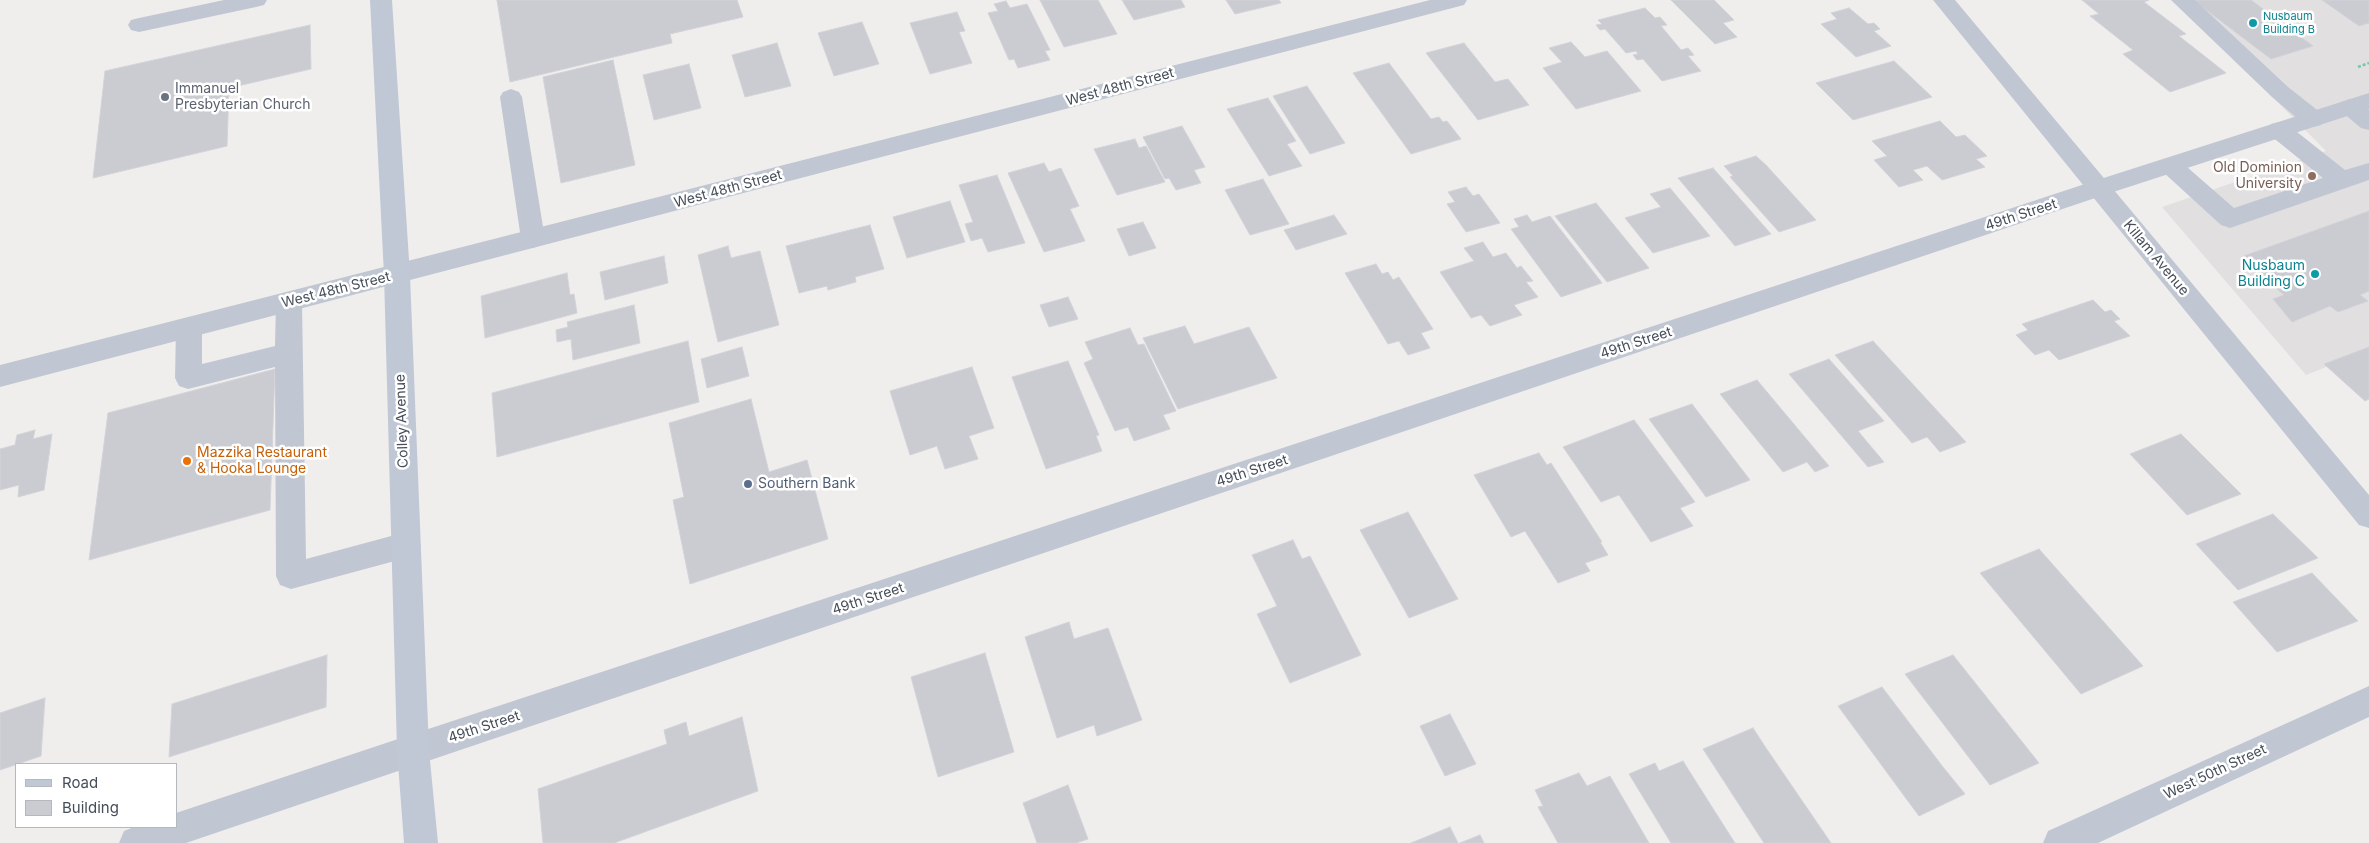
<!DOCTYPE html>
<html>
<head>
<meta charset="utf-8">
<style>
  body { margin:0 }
  #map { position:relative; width:2369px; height:843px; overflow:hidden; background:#f0eeed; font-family:Inter,sans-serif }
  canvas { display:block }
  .legend { position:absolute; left:15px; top:763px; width:162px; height:65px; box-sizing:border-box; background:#fff; border:1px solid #b5b8bd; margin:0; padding:6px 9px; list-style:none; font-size:15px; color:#464e5a }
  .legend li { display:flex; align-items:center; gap:10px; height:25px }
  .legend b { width:25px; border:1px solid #b5b8bd }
</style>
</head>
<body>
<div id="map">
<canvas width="2369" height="843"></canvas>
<ul class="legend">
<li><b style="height:6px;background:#c0c8d6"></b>Road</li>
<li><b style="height:14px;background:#caccd2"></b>Building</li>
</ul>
</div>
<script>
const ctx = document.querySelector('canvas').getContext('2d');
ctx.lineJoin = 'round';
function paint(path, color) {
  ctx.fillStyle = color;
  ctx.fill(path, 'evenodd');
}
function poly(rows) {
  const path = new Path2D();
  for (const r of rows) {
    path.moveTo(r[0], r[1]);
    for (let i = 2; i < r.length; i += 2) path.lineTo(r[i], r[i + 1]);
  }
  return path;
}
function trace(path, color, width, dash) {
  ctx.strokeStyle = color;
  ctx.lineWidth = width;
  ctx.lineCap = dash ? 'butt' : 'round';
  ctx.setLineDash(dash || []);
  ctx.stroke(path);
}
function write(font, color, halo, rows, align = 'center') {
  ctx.font = font + ' Inter,sans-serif';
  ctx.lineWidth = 5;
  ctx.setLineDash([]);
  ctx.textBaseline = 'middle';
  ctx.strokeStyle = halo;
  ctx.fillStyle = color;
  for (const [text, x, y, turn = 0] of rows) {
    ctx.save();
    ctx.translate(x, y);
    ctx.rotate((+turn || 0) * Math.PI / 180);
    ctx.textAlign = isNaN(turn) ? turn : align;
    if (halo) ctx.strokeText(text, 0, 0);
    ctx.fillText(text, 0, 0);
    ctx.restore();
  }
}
paint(poly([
  [2176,0,2369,0,2369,350,2306,375,2162,207,2326,151]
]), '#e1dfdf');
const building = poly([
  [497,0,737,0,743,17,670,34,672,43,510,82,497,0],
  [1040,0,1098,0,1117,34,1064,47,1040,0],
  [1122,0,1181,0,1185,7,1134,20,1122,0],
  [1226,0,1279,0,1281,3,1235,14,1226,0],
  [1671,0,1714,0,1734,20,1723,23,1737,37,1715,44,1671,0],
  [2082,0,2149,0,2144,2,2186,34,2179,36,2226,73,2170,92,2123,54,2133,50,2090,16,2099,14,2082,0],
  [2193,0,2251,0,2313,46,2271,59,2193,0],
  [2322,0,2369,0,2369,23,2359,26,2322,0],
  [1006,1,1010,8,1027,4,1050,50,1045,51,1050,60,1018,68,1014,59,1009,60,988,13,998,11,994,4,1006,1],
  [1645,8,1655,18,1660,17,1667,25,1661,26,1681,50,1688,48,1694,55,1688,56,1701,71,1662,81,1643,59,1637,60,1633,55,1638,54,1636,51,1626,53,1605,29,1600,30,1596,25,1602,24,1598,20,1645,8],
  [1849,8,1868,24,1874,23,1880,29,1874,31,1891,46,1856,57,1821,24,1837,19,1831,13,1849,8],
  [957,12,965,31,959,32,972,63,930,74,910,23,957,12],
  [862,22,879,64,834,76,818,33,862,22],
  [310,25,311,69,229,88,227,146,93,178,105,71,310,25],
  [1571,42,1585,57,1607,51,1641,91,1576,109,1543,68,1562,62,1549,48,1571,42],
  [777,43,791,86,745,97,732,55,777,43],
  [1464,43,1495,82,1508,79,1529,105,1478,120,1426,53,1464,43],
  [613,60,635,165,561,183,543,77,613,60],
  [1894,61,1932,97,1853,120,1816,83,1894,61],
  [1389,63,1431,119,1439,117,1443,122,1447,121,1461,139,1411,154,1353,73,1389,63],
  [689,64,701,108,654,120,643,75,689,64],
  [1307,86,1345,143,1310,154,1273,96,1307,86],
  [1268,98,1296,141,1287,144,1302,166,1269,176,1227,109,1268,98],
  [1940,121,1956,137,1965,135,1987,156,1976,159,1985,167,1942,180,1927,166,1913,170,1923,180,1899,187,1874,160,1887,156,1872,141,1940,121],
  [1182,126,1205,167,1194,170,1201,183,1176,190,1169,178,1165,179,1143,137,1182,126],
  [1135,139,1139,148,1146,146,1165,182,1117,195,1094,149,1135,139],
  [1756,156,1766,165,1816,220,1779,232,1730,177,1733,176,1724,166,1756,156],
  [1044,163,1049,172,1061,168,1079,206,1070,209,1085,241,1044,252,1008,173,1044,163],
  [1713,168,1771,234,1735,246,1678,178,1713,168],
  [997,175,1025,243,988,252,982,238,971,241,965,224,973,222,959,185,997,175],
  [1263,179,1289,224,1250,235,1225,190,1263,179],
  [1466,187,1473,196,1479,194,1500,223,1466,232,1447,204,1455,202,1448,192,1466,187],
  [1670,188,1710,236,1653,253,1625,218,1661,207,1650,194,1670,188],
  [950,201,965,242,907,258,893,217,950,201],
  [1596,203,1649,268,1607,282,1555,216,1596,203],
  [2369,211,2369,291,2360,295,2368,301,2338,312,2330,306,2292,322,2273,299,2284,295,2241,257,2369,211],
  [1334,215,1347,234,1296,250,1284,230,1334,215],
  [1527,215,1532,222,1550,216,1602,283,1561,297,1511,229,1519,227,1514,219,1527,215],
  [1143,222,1156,248,1129,256,1117,229,1143,222],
  [870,225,884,269,855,277,856,282,828,290,827,286,799,293,786,246,870,225],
  [1483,242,1493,257,1506,253,1517,268,1521,266,1533,281,1526,282,1538,297,1514,305,1522,315,1490,326,1481,315,1471,318,1440,272,1474,261,1464,248,1483,242],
  [728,246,731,258,760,251,779,325,718,342,698,255,728,246],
  [664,256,668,283,605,300,600,272,664,256],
  [1376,264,1382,274,1388,272,1393,280,1399,277,1433,329,1421,333,1430,348,1408,355,1399,341,1388,344,1345,273,1376,264],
  [567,273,570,295,574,294,577,313,485,338,481,296,567,273],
  [1068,297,1078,319,1049,327,1040,305,1068,297],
  [2093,300,2105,312,2111,310,2120,319,2114,321,2130,336,2059,360,2049,350,2035,355,2016,335,2028,330,2022,324,2093,300],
  [634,305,640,343,573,360,571,339,557,342,556,330,568,327,567,322,634,305],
  [1185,326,1194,344,1249,327,1277,378,1178,409,1143,338,1185,326],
  [1130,328,1138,345,1144,344,1176,411,1163,415,1170,429,1134,441,1128,427,1115,431,1084,363,1093,359,1085,342,1130,328],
  [688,341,699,402,497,457,492,393,688,341],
  [1873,341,1966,442,1940,452,1927,437,1912,443,1835,355,1873,341],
  [742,347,749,376,707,388,701,359,742,347],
  [2369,347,2369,399,2365,401,2324,364,2369,347],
  [1829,359,1884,421,1858,431,1884,462,1868,467,1789,374,1829,359],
  [1068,361,1099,435,1096,436,1102,451,1046,469,1012,377,1068,361],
  [972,367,994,428,969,436,978,459,945,469,937,446,910,455,890,391,972,367],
  [275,369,270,510,89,560,108,413,275,369],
  [1757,380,1829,466,1815,472,1807,462,1783,472,1720,394,1757,380],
  [751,399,769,472,807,460,828,539,690,584,673,500,684,497,669,423,751,399],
  [1692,404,1750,480,1706,497,1649,419,1692,404],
  [1634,420,1695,502,1680,508,1693,526,1651,542,1619,495,1601,502,1563,447,1634,420],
  [35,430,33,439,52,434,44,490,18,497,19,485,0,490,0,449,15,445,17,435,35,430],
  [2181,434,2241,494,2187,515,2130,454,2181,434],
  [1539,453,1547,465,1551,463,1602,542,1600,542,1608,555,1585,563,1590,571,1558,583,1525,531,1511,537,1474,475,1539,453],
  [1408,512,1458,599,1409,618,1360,530,1408,512],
  [2273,514,2318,558,2238,590,2196,544,2273,514],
  [1293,540,1302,559,1310,556,1361,655,1290,683,1257,614,1277,606,1252,555,1293,540],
  [2039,549,2143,666,2081,694,1980,573,2039,549],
  [2312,573,2358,621,2277,652,2233,602,2312,573],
  [1069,622,1074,639,1108,628,1142,720,1097,736,1094,725,1057,738,1025,637,1069,622],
  [985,653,1014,752,938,777,911,677,985,653],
  [327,655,326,707,169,757,172,704,327,655],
  [1953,655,2039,763,1990,785,1905,674,1953,655],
  [1882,687,1943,767,1965,794,1919,816,1838,706,1882,687],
  [45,698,41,756,0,770,0,713,45,698],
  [1450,714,1476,764,1445,776,1420,726,1450,714],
  [742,717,758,791,614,843,543,843,538,789,667,744,664,730,686,722,689,736,742,717],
  [1753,728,1766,748,1831,843,1764,843,1703,749,1753,728],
  [1683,761,1712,807,1735,843,1671,843,1629,774,1655,763,1659,771,1683,761],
  [1579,773,1587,786,1610,776,1649,843,1558,843,1538,807,1543,806,1535,790,1579,773],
  [1068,785,1088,839,1076,843,1037,843,1023,803,1068,785],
  [1450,827,1458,843,1411,843,1450,827],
  [1480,835,1484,843,1460,843,1480,835]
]);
paint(building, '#caccd2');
trace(building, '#d2d3d9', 1);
trace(poly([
  [2358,67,2369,63]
]), '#76c9ad', 2.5, [3, 2]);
paint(poly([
  [2171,0,2195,0,2288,87,2321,113,2324,119,2321,125,2313,127,2305,125,2272,97,2171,0],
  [511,89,519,92,522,97,545,239,542,245,533,248,524,245,521,239,500,97,503,92,511,89],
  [2350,99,2358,102,2369,110,2369,130,2361,128,2342,112,2339,107,2342,102,2350,99],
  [2279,122,2287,124,2345,170,2369,163,2369,180,2230,228,2221,225,2163,172,2159,166,2163,160,2171,158,2179,160,2234,208,2323,178,2271,136,2267,130,2271,124,2279,122],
  [289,292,298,295,302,302,306,559,406,532,416,536,421,545,416,554,406,558,291,589,280,585,276,576,275,367,188,389,179,386,175,378,176,327,180,320,189,317,198,320,202,327,202,364,275,346,276,302,280,295,289,292]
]), '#c1c7d2');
paint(poly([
  [224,0,267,0,264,5,256,7,139,32,131,30,128,25,131,20,139,18,224,0],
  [1430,0,1467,0,1464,5,0,387,0,365,1430,0],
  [1933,0,1955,0,2369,495,2369,528,2359,525,1933,0],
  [2369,686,2369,717,2098,843,2043,843,2048,831,2369,686],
  [413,734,424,739,429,750,424,761,413,766,186,843,119,843,124,831,134,827,176,827,176,813,413,734]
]), '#c1c7d2');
paint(poly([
  [2369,93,2369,109,2107,194,413,766,402,761,397,750,402,739,413,734,2091,182,2369,93]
]), '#c1c7d2');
paint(poly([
  [370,0,392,0,410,275,429,750,438,843,404,843,397,750,384,275,370,0]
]), '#c0c8d6');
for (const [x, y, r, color] of [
  [2253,23,5,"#0f9aa8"],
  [165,97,5,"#6b7280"],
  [2312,176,5,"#8d6e63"],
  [2315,274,5,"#0f9aa8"],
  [187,461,5,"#e8710a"],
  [748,484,5,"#5c6f8a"]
]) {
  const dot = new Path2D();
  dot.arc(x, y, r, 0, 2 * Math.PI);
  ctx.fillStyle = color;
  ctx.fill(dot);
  trace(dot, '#fff', 2);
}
write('11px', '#0d838f', '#fff', [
  ["Nusbaum",2263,17],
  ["Building B",2263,30]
], 'left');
write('14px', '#464e5a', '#fff', [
  ["West 48th Street",1120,87,-15],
  ["West 48th Street",728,189,-15],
  ["49th Street",2021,215,-18],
  ["Killam Avenue",2156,258,50],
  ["West 48th Street",336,290,-14],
  ["49th Street",1636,343,-18],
  ["Colley Avenue",402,421,-92],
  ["49th Street",1252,471,-18],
  ["49th Street",868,599,-18],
  ["49th Street",484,727,-18],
  ["West 50th Street",2215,772,-25]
]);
write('14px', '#5b616d', '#fff', [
  ["Immanuel",175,89],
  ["Presbyterian Church",175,105]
], 'left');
write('14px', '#785e54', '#fff', [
  ["Old Dominion",2302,168],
  ["University",2302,184]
], 'right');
write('14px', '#0d838f', '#fff', [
  ["Nusbaum",2305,266],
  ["Building C",2305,282]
], 'right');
write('14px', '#c56008', '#fff', [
  ["Mazzika Restaurant",197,453],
  ["& Hooka Lounge",197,469]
], 'left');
write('14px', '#4e5e75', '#fff', [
  ["Southern Bank",758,484]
], 'left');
</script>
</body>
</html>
